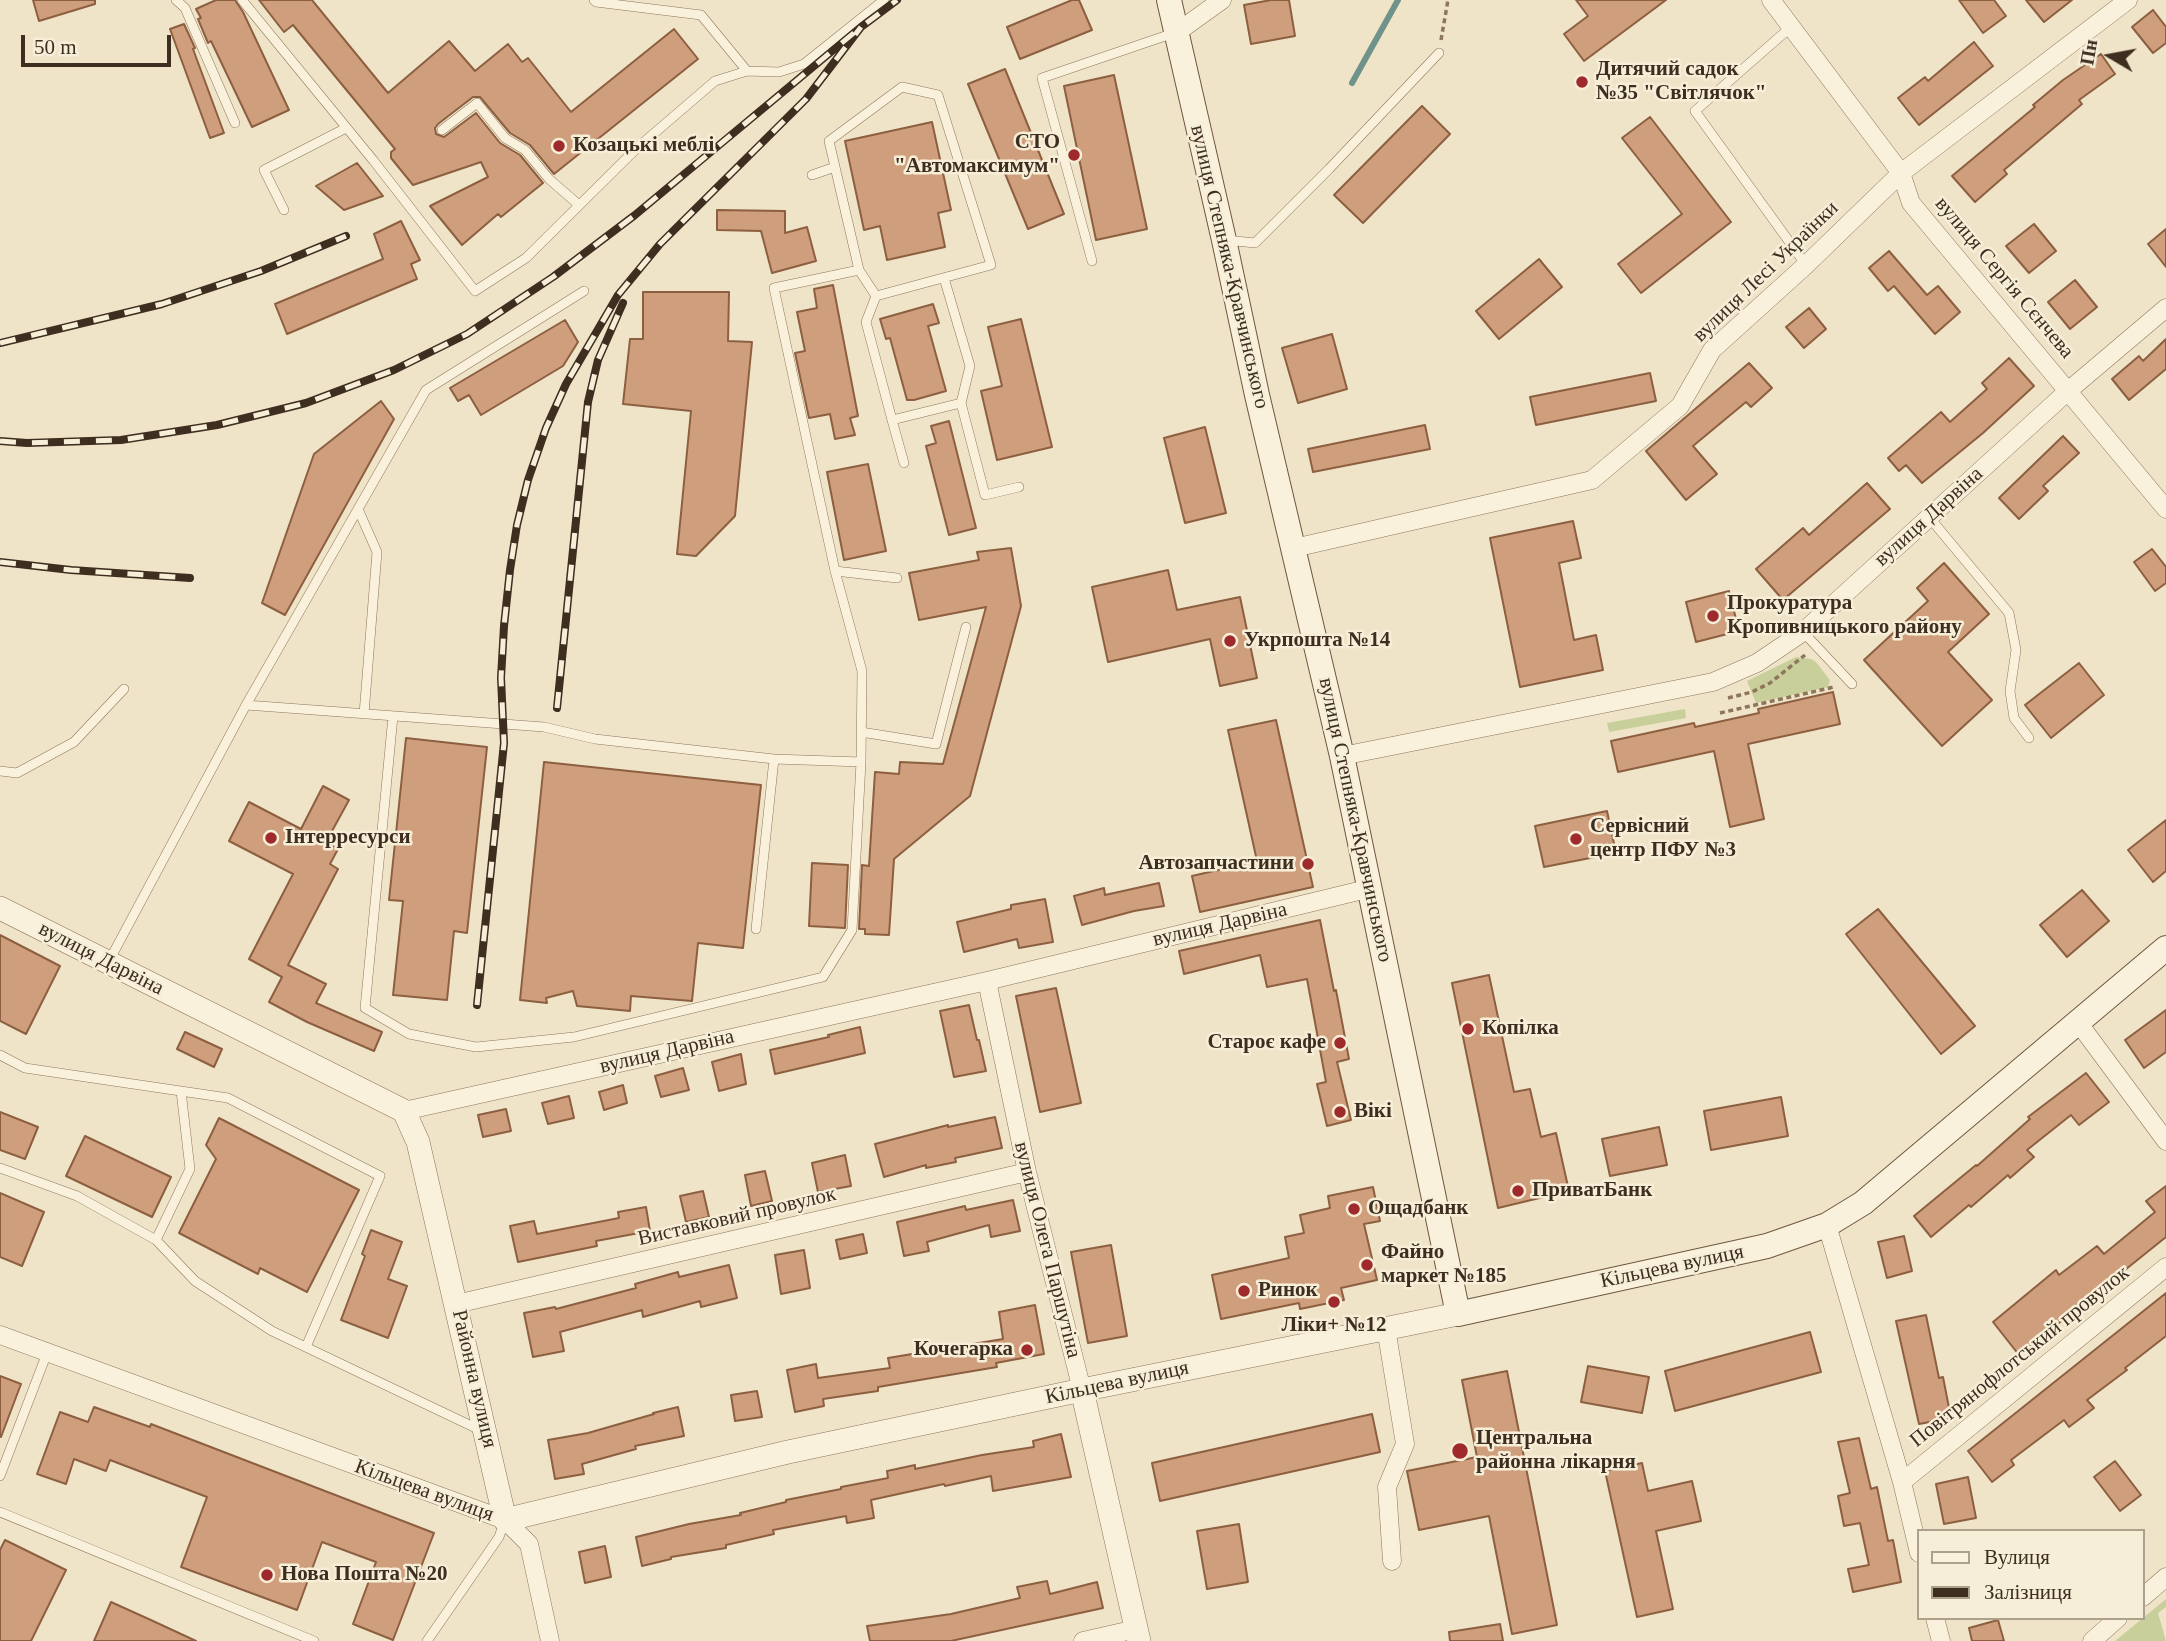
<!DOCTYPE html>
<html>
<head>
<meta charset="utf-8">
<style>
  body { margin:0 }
  #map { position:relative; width:2166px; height:1641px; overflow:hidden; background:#f0e4c8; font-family:"Times New Roman",serif }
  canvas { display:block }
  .legend { position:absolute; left:1917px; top:1529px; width:228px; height:91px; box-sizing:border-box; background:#f7eed8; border:2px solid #ada18e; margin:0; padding:9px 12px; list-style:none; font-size:21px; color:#3d2e20 }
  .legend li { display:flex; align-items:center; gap:14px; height:35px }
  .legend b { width:35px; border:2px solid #ada18e }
  .north { position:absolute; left:2075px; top:21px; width:70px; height:70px; -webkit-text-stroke:5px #f7eed8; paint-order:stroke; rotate:280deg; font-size:19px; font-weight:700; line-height:28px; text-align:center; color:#3d2e20 }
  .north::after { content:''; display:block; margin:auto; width:24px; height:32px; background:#3d2e20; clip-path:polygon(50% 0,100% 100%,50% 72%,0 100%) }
  .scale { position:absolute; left:21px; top:35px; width:150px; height:32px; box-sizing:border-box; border:4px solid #3d2e20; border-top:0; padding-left:9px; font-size:21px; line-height:24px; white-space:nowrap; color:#3d2e20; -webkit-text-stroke:5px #f7eed8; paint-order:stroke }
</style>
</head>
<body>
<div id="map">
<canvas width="2166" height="1641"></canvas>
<ul class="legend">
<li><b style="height:9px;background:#faf1dc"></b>Вулиця</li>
<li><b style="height:9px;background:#3d2e20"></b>Залізниця</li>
</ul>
<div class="north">Пн</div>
<div class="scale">50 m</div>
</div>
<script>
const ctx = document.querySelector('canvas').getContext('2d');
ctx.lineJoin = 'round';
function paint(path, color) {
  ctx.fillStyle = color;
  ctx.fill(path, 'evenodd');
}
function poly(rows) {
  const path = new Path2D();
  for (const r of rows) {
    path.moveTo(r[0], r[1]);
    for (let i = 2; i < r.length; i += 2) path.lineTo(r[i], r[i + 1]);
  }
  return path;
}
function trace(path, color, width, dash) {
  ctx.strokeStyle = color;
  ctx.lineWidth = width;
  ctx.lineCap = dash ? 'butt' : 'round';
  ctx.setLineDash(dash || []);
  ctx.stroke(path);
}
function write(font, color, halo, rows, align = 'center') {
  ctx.font = font + ' "Times New Roman",serif';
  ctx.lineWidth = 5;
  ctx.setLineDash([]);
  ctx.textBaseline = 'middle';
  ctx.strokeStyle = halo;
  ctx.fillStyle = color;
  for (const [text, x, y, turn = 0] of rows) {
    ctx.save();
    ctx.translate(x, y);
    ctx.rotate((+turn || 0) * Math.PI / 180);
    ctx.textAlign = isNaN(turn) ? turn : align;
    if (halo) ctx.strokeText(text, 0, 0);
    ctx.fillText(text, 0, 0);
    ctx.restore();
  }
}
paint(poly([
  [1796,657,1811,659,1816,662,1830,680,1828,687,1756,703,1747,681],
  [1685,709,1686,718,1609,732,1607,723],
  [2166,1599,2166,1607,2158,1613,2166,1641,2115,1641]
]), '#c9cf9b');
trace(poly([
  [1352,83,1398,0]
]), '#6f938a', 6);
const building = poly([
  [33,0,95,0,95,4,39,21,33,0],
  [216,0,235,0,243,12,289,110,252,127,211,41,208,43,198,19,201,18,196,9,216,0],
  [259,0,312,0,388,93,449,41,475,71,508,44,522,62,528,58,571,112,674,29,698,59,554,174,530,145,510,133,480,97,473,97,438,124,435,128,436,134,444,137,476,113,500,143,520,155,543,183,501,217,498,214,462,245,430,206,488,177,481,162,413,185,391,158,391,152,395,149,293,25,284,32,259,0],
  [1072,0,1079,0,1092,30,1020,59,1007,27,1072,0],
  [1271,0,1289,0,1295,36,1251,44,1244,5,1271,0],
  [1576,0,1666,0,1584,61,1564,34,1588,16,1576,0],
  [1959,0,1994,0,2006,16,1983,33,1959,0],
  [2026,0,2072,0,2044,22,2026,0],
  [2153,10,2166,27,2166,43,2153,53,2132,27,2153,10],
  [184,24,195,48,193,49,224,133,210,138,170,29,184,24],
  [1974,42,1993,66,1919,125,1898,98,1925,77,1928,81,1974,42],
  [2101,54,2115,74,2079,100,2082,104,2004,170,2007,174,1975,202,1952,176,2035,107,2033,105,2063,80,2101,54],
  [1005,69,1064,214,1028,229,968,84,1005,69],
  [1114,75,1147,229,1096,240,1064,86,1114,75],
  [1422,106,1450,134,1363,223,1334,195,1422,106],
  [1650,117,1731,222,1641,293,1618,264,1682,214,1622,138,1650,117],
  [932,122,951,210,938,213,945,247,887,260,880,226,864,230,845,141,932,122],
  [357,163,383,196,344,210,316,186,357,163],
  [717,210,785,211,785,233,807,227,816,261,772,273,761,231,717,230,717,210],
  [401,221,420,260,411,264,417,279,287,334,275,304,383,259,374,234,401,221],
  [2034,224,2056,251,2029,273,2006,246,2034,224],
  [2166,229,2166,267,2148,244,2166,229],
  [1889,251,1927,295,1938,286,1960,312,1935,334,1894,286,1888,291,1869,268,1889,251],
  [1539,259,1562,287,1499,339,1476,311,1539,259],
  [2075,280,2097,307,2070,329,2048,302,2075,280],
  [833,285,858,416,850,418,855,435,835,439,830,414,809,418,795,353,805,351,797,312,817,308,814,289,833,285],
  [643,292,729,292,728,341,752,342,735,516,696,556,677,554,691,411,623,404,630,339,643,339,643,292],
  [933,304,939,323,928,326,946,391,914,400,907,400,890,338,886,339,880,319,933,304],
  [1809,308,1826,329,1804,348,1786,327,1809,308],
  [1021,319,1052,447,997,460,981,391,1002,386,988,327,1021,319],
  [565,320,578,342,563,366,481,415,469,395,458,401,450,388,565,320],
  [1332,334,1347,389,1298,403,1282,348,1332,334],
  [2166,339,2166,369,2129,400,2112,379,2139,356,2143,361,2166,339],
  [2009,358,2034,386,1983,433,1922,483,1906,465,1899,471,1888,458,1941,412,1950,422,1987,389,1982,383,2009,358],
  [1749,363,1772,388,1751,407,1746,402,1693,446,1717,474,1686,500,1646,451,1749,363],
  [1650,373,1656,401,1536,425,1530,397,1650,373],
  [381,401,394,419,285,615,262,603,314,454,381,401],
  [949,421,976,528,949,535,926,446,936,443,931,426,949,421],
  [1425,425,1430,449,1313,472,1308,449,1425,425],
  [1205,427,1226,513,1185,523,1164,438,1205,427],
  [2063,436,2079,453,2043,486,2048,491,2019,519,1999,498,2063,436],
  [868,464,886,551,844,560,827,472,868,464],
  [1867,483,1890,509,1783,600,1756,569,1803,528,1809,535,1867,483],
  [1573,521,1581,558,1559,563,1574,640,1596,635,1603,670,1520,687,1490,538,1573,521],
  [1011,548,1021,606,970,796,894,859,889,935,865,934,865,929,859,929,862,865,869,866,875,772,899,774,900,762,943,764,986,607,919,620,909,573,979,560,977,552,1011,548],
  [2152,549,2166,567,2166,583,2155,591,2134,562,2152,549],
  [1944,563,1989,614,1948,652,1992,700,1942,746,1864,660,1928,601,1917,588,1944,563],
  [1168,570,1177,610,1240,597,1257,678,1220,686,1210,639,1108,662,1092,587,1168,570],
  [1729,591,1739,631,1696,642,1686,602,1729,591],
  [2079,663,2104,695,2051,738,2025,705,2079,663],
  [1833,692,1840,724,1748,744,1764,819,1730,827,1714,751,1618,772,1611,741,1694,723,1695,727,1759,713,1758,709,1833,692],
  [1276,720,1313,887,1200,912,1192,876,1257,861,1228,730,1276,720],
  [406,738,487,747,467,933,454,931,447,1000,393,995,403,901,389,900,406,738],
  [544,762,761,785,743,948,698,943,692,1001,631,996,630,1011,577,1006,573,991,546,998,547,1003,520,1000,544,762],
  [323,786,349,800,326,842,338,849,330,864,338,869,288,965,326,984,316,1003,382,1032,374,1051,307,1022,269,1002,282,977,249,959,293,874,229,841,249,802,301,829,323,786],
  [1607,811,1616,853,1544,867,1535,826,1607,811],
  [2166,820,2166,871,2153,882,2128,850,2166,820],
  [812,863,848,865,845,928,809,926,812,863],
  [1159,883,1164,906,1134,911,1082,925,1074,896,1104,888,1105,895,1159,883],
  [2082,890,2109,921,2067,957,2040,925,2082,890],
  [1045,899,1053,942,1019,948,1017,939,964,952,957,922,1011,909,1011,905,1045,899],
  [1878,909,1975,1026,1941,1054,1846,934,1878,909],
  [1320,920,1334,991,1336,990,1349,1059,1337,1062,1351,1120,1327,1126,1317,1084,1326,1082,1307,979,1267,987,1260,955,1184,974,1179,951,1320,920],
  [0,935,60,966,26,1034,0,1021,0,935],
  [1489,975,1514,1092,1530,1089,1541,1137,1556,1133,1569,1191,1498,1208,1452,983,1489,975],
  [1056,988,1081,1103,1040,1112,1016,996,1056,988],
  [969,1005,977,1040,979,1040,986,1071,954,1077,940,1011,969,1005],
  [2166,1010,2166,1052,2144,1068,2125,1040,2166,1010],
  [860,1027,865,1053,775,1074,770,1050,829,1037,828,1035,860,1027],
  [185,1032,222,1049,214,1067,177,1049,185,1032],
  [741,1054,746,1084,719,1091,712,1062,741,1054],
  [683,1068,689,1090,661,1097,655,1076,683,1068],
  [2086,1073,2109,1102,2079,1125,2071,1115,2027,1150,2034,1157,2010,1178,2008,1175,1971,1207,1969,1205,1931,1237,1914,1216,1976,1165,1977,1166,2030,1119,2028,1117,2086,1073],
  [623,1085,627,1103,604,1110,599,1092,623,1085],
  [569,1096,574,1118,548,1124,542,1103,569,1096],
  [1781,1097,1788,1136,1711,1150,1704,1111,1781,1097],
  [506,1109,511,1131,483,1137,478,1115,506,1109],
  [0,1112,38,1127,25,1159,0,1150,0,1112],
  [995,1117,1002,1148,955,1158,956,1162,926,1168,926,1165,884,1177,875,1144,948,1125,948,1127,995,1117],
  [219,1118,359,1190,307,1292,260,1268,258,1274,179,1233,216,1159,206,1145,219,1118],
  [1659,1127,1667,1165,1610,1176,1602,1139,1659,1127],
  [85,1136,171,1177,152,1217,66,1176,85,1136],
  [845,1155,851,1186,818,1192,812,1163,845,1155],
  [765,1171,772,1201,751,1206,745,1175,765,1171],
  [2166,1186,2166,1237,2019,1355,1993,1322,2056,1270,2059,1275,2097,1246,2104,1254,2155,1212,2146,1201,2166,1186],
  [1373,1187,1380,1221,1364,1224,1377,1280,1341,1288,1344,1300,1300,1309,1299,1303,1221,1319,1212,1275,1289,1258,1285,1237,1304,1233,1300,1215,1330,1208,1328,1196,1373,1187],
  [703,1191,709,1217,686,1222,680,1196,703,1191],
  [0,1193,44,1212,22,1266,0,1257,0,1193],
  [1013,1200,1020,1231,991,1237,989,1225,927,1242,929,1251,904,1256,897,1222,965,1206,966,1210,1013,1200],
  [646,1207,650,1231,596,1241,597,1246,518,1262,510,1226,534,1221,537,1234,619,1218,618,1212,646,1207],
  [371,1230,402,1242,388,1279,407,1286,388,1338,341,1320,365,1256,362,1254,371,1230],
  [863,1234,867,1253,840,1259,836,1240,863,1234],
  [1904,1236,1912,1271,1887,1278,1878,1242,1904,1236],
  [1111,1245,1127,1336,1088,1343,1071,1252,1111,1245],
  [804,1250,810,1288,781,1294,775,1255,804,1250],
  [729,1265,737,1298,701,1307,700,1301,643,1317,642,1310,560,1332,564,1351,533,1357,524,1313,555,1307,556,1309,636,1288,635,1284,678,1272,679,1277,729,1265],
  [2166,1293,2166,1336,2125,1368,2127,1370,2087,1400,2094,1408,2069,1427,2064,1420,2011,1460,2014,1465,1992,1482,1968,1451,2166,1293],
  [1035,1305,1044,1354,996,1363,997,1367,878,1387,878,1391,823,1399,824,1406,795,1412,787,1370,816,1364,818,1378,890,1368,888,1358,1003,1339,999,1312,1035,1305],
  [1926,1315,1939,1378,1943,1377,1951,1418,1919,1424,1896,1321,1926,1315],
  [1810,1332,1821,1372,1675,1411,1665,1371,1810,1332],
  [1588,1366,1649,1377,1642,1413,1581,1402,1588,1366],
  [1507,1371,1557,1625,1512,1634,1489,1516,1419,1530,1407,1471,1477,1457,1462,1380,1507,1371],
  [0,1376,21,1384,1,1437,0,1436,0,1376],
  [757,1391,762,1417,735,1421,731,1395,757,1391],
  [94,1407,150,1427,151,1424,434,1533,393,1640,353,1624,376,1562,322,1542,297,1610,181,1567,207,1497,110,1460,106,1471,74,1459,66,1484,37,1474,60,1412,88,1422,94,1407],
  [678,1407,684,1436,635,1446,636,1449,582,1464,584,1474,555,1479,548,1440,588,1433,654,1414,653,1413,678,1407],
  [1372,1414,1380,1452,1160,1501,1152,1463,1372,1414],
  [1061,1434,1071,1477,993,1491,991,1476,945,1486,944,1484,871,1500,874,1518,847,1523,846,1516,773,1530,774,1534,726,1545,726,1548,671,1557,671,1559,642,1566,636,1537,689,1524,741,1515,740,1513,786,1502,786,1500,841,1489,841,1487,888,1478,887,1471,915,1465,915,1469,982,1455,1034,1447,1033,1441,1061,1434],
  [1859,1438,1871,1489,1877,1487,1888,1541,1893,1540,1901,1582,1853,1592,1848,1569,1869,1565,1860,1523,1844,1526,1838,1496,1850,1493,1838,1442,1859,1438],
  [2115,1461,2141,1495,2120,1511,2094,1477,2115,1461],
  [1642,1463,1648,1491,1692,1481,1701,1521,1656,1531,1673,1609,1637,1617,1605,1471,1642,1463],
  [1968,1477,1976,1518,1944,1524,1936,1484,1968,1477],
  [1239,1524,1248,1582,1207,1589,1197,1531,1239,1524],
  [5,1540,66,1570,31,1641,0,1641,0,1550,5,1540],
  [605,1546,611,1577,585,1583,579,1552,605,1546],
  [1047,1581,1050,1594,1097,1582,1103,1608,951,1641,870,1641,867,1626,951,1614,1020,1598,1017,1587,1047,1581],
  [111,1602,153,1621,196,1641,94,1641,111,1602],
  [1998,1620,2004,1641,1972,1641,1969,1628,1998,1620],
  [1500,1624,1503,1641,1450,1641,1449,1632,1500,1624]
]);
paint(building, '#cf9f7d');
trace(building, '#8d5f41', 2);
const service = poly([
  [176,0,185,8,235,123],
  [242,0,373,160,475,291,526,258,637,148,715,81,747,71],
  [594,0,596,2,701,15,747,71,779,72,804,64,884,0],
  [1792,26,1695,111,1806,265],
  [442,130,477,103,505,138,525,150,549,179,579,205],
  [812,175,835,167],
  [284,210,264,170,346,128],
  [1226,240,1255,243,1329,169,1439,53],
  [1092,261,1042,78,1174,33],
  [876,296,866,322,892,420,961,403,970,366,944,278],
  [961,403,985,495,1019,487],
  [892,420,904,463],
  [358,509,377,552,364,714],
  [1929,517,2009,613,2016,650,2010,691,2014,718,2029,738],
  [835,571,897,578],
  [1803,632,1852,684],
  [246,705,426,390,584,291],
  [393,716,365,1008,409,1034,476,1047,574,1037,823,977,852,930,861,762],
  [861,732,936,744,966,627],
  [0,771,17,773,74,742,124,689],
  [756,929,774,759],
  [109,961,246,705,544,727,595,739,774,759,861,762,862,671,835,571,774,288,859,270,876,296,991,265,938,95,902,87,829,141,859,270],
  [0,1055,25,1068,228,1098,380,1176,306,1347],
  [0,1168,77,1196,156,1240,195,1281,272,1331,480,1430],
  [156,1240,190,1169,181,1091],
  [0,1476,47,1353],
  [0,1512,314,1641],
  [427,1641,499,1537,505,1520]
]);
const minor = poly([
  [1771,0,1901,173,1911,203,2166,509],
  [1176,33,1222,0],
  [1294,548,1592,480,1680,406,1712,350,1806,265,1901,173,2128,0],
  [1342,756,1713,682,1757,663,1803,632,2068,391,2166,308],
  [987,981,1027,1172,1082,1390],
  [2077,1021,2166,1141],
  [404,1111,987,981,1371,888],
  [1827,1225,1902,1482,1919,1553],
  [456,1304,1027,1172],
  [1386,1328,1405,1444,1387,1487,1392,1561],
  [0,1335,505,1520,529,1544,550,1641],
  [1902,1482,2166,1267],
  [2143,1597,2166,1577],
  [1935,1618,1941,1641],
  [1083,1641,1136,1629],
  [2092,1641,2118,1618]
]);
const tertiary = poly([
  [0,908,404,1111,418,1142,505,1520,788,1452,1082,1390,1458,1314],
  [1082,1390,1139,1641]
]);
const secondary = poly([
  [1169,0,1224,240,1257,395,1342,756,1458,1314,1767,1246,1827,1225,1863,1203,2166,948]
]);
trace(service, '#8d765c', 10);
trace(minor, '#8d765c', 19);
trace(tertiary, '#8d765c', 24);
trace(secondary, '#6f573f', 26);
trace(poly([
  [1441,40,1448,0],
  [1728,698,1752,692,1770,683,1805,655],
  [1720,713,1834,687]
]), '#8d765c', 3.5, [5, 3.5]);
trace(service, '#faf1dc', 9);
trace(minor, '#faf1dc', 18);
trace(tertiary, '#faf1dc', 23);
trace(secondary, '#faf1dc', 24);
const rail = poly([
  [0,343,162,304,261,271,346,236],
  [0,441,27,443,121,440,217,425,306,403,394,370,467,334,553,277,635,215,861,27,897,0],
  [0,562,71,570,190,578],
  [557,708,588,402,598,360,623,303],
  [477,1005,504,743,501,678,504,626,510,570,517,525,528,480,546,428,566,384,618,295,660,244,806,99,861,27]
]);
trace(rail, '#3d2e20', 8);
trace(rail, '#f7eed8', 5, [16]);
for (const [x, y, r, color] of [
  [1582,82,7,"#9e2a2b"],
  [559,146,7,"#9e2a2b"],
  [1074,155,7,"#9e2a2b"],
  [1713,616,7,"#9e2a2b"],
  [1230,641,7,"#9e2a2b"],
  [271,838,7,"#9e2a2b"],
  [1576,839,7,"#9e2a2b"],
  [1308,864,7,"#9e2a2b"],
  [1468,1029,7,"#9e2a2b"],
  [1340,1043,7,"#9e2a2b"],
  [1340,1112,7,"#9e2a2b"],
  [1518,1191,7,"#9e2a2b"],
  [1354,1209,7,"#9e2a2b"],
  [1367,1265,7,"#9e2a2b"],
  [1244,1291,7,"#9e2a2b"],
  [1334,1302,7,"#9e2a2b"],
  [1027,1350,7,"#9e2a2b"],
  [1460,1451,9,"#9e2a2b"],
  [267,1575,7,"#9e2a2b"]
]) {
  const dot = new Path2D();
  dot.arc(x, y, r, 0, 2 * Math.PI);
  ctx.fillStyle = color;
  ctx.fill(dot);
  trace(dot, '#f7eed8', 2.5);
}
write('bold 21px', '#3d2e20', '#f7eed8', [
  ["Дитячий садок",1596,70],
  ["№35 \"Світлячок\"",1596,94],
  ["СТО",1060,143,"right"],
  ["\"Автомаксимум\"",1060,167,"right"],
  ["Козацькі меблі",573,146],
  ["Прокуратура",1727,604],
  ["Кропивницького району",1727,628],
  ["Укрпошта №14",1244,641],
  ["Сервісний",1590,827],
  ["центр ПФУ №3",1590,851],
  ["Інтерресурси",285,838],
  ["Автозапчастини",1294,864,"right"],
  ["Копілка",1482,1029],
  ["Староє кафе",1326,1043,"right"],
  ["Вікі",1354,1112],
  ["ПриватБанк",1532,1191],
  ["Ощадбанк",1368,1209],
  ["Файно",1381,1253],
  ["маркет №185",1381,1277],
  ["Ринок",1258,1291],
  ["Ліки+ №12",1334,1326,"center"],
  ["Кочегарка",1013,1350,"right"],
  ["Центральна",1476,1439],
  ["районна лікарня",1476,1463],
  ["Нова Пошта №20",281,1575]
], 'left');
write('21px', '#3d2e20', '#f7eed8', [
  ["вулиця Степняка-Кравчинського",1229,267,77],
  ["вулиця Лесі Українки",1766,272,-44],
  ["вулиця Сергія Сєнчева",2004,278,50],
  ["вулиця Дарвіна",1929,517,-42],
  ["вулиця Степняка-Кравчинського",1355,820,78],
  ["вулиця Дарвіна",1220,925,-13],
  ["вулиця Дарвіна",101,959,27],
  ["вулиця Дарвіна",667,1052,-13],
  ["Виставковий провулок",737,1217,-13],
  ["вулиця Олега Паршутіна",1047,1250,76],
  ["Кільцева вулиця",1672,1267,-12],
  ["Повітрянофлотський провулок",2020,1357,-39],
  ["Районна вулиця",474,1379,77],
  ["Кільцева вулиця",1117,1383,-12],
  ["Кільцева вулиця",424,1491,20]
]);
</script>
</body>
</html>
